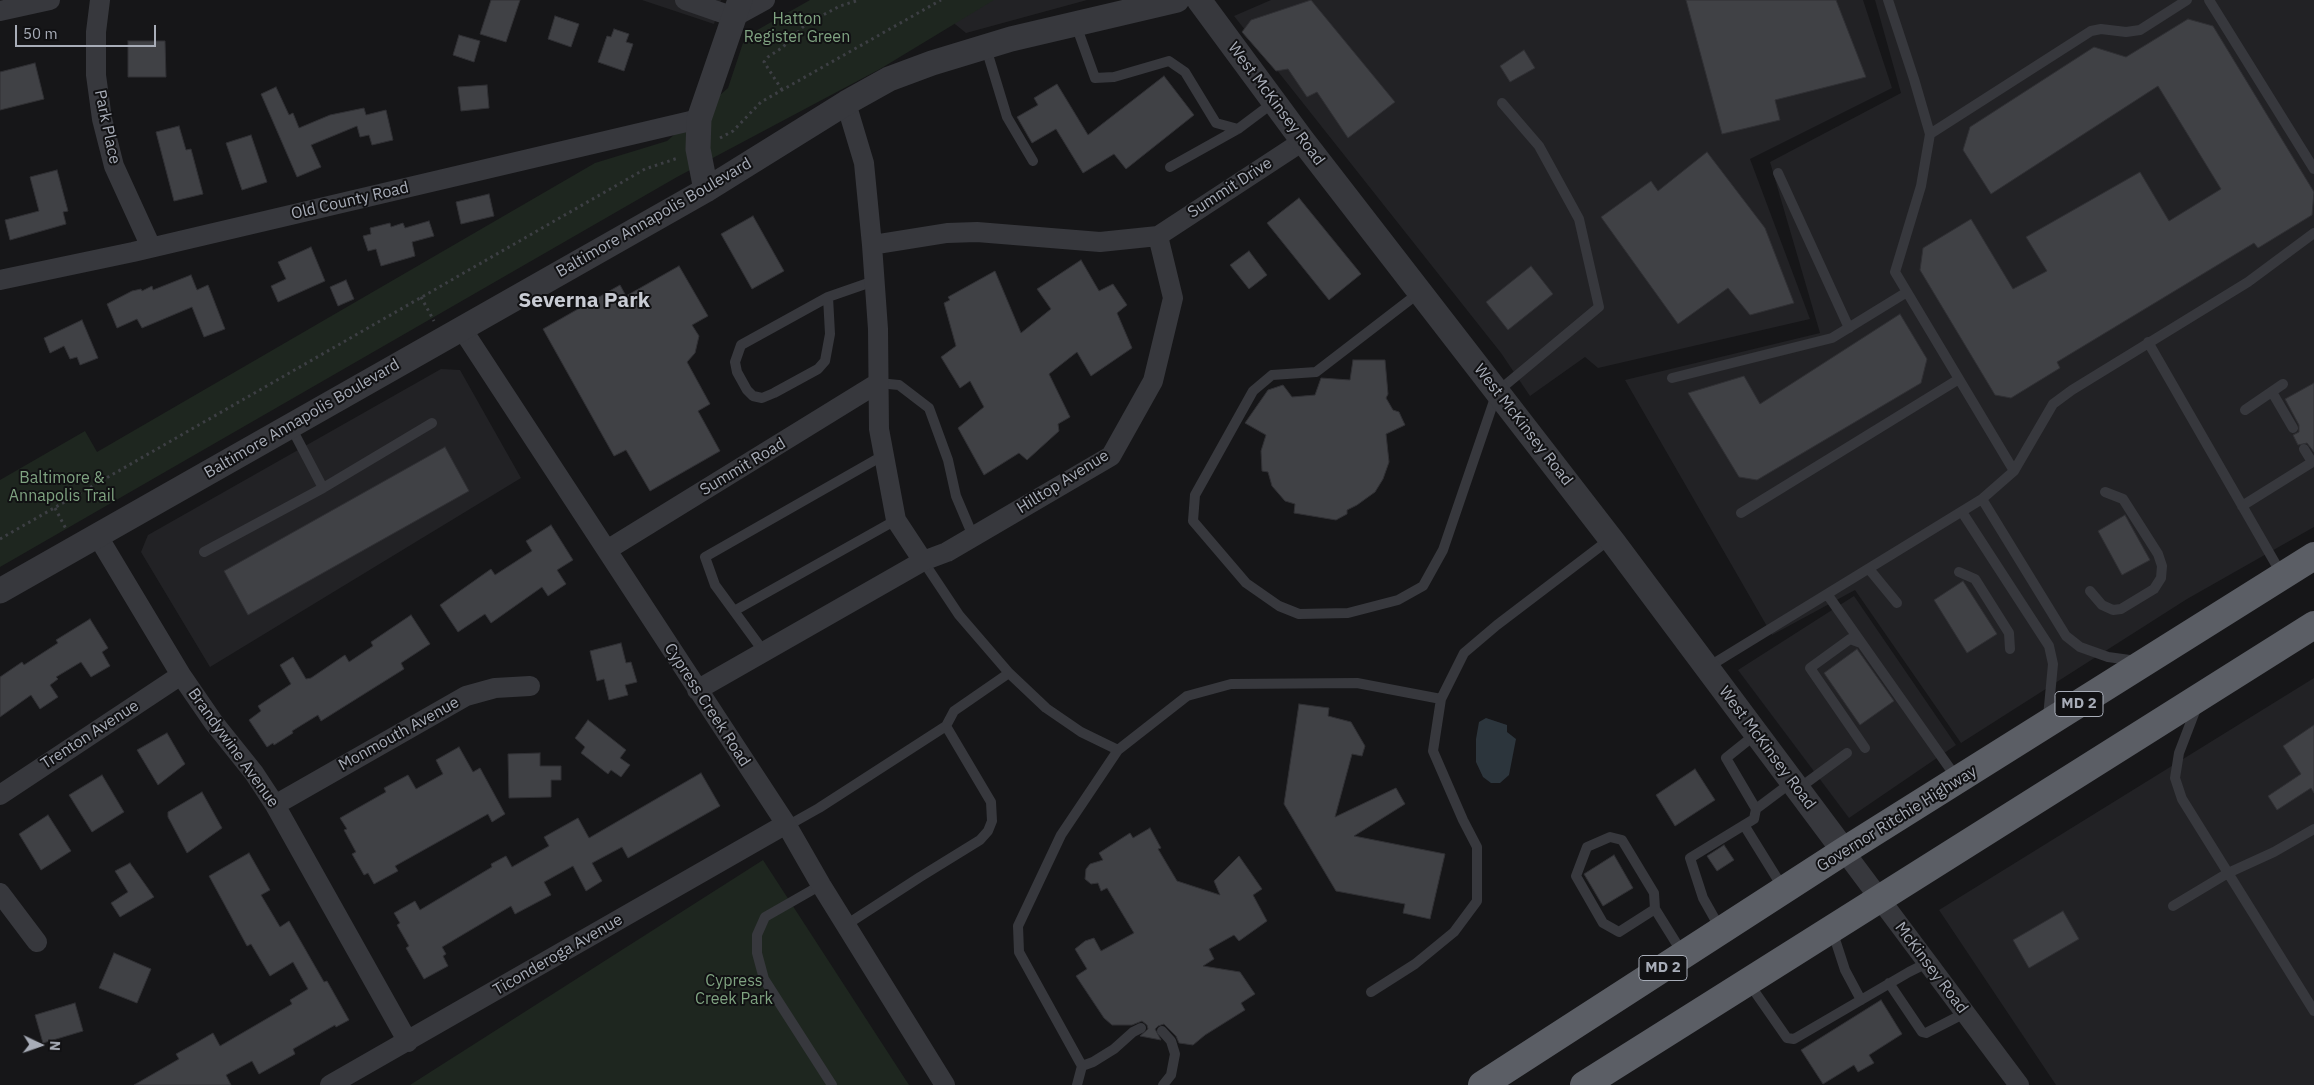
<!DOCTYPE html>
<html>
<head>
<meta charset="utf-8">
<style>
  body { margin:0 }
  #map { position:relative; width:2314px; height:1085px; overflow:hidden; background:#161618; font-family:"IBM Plex Sans",sans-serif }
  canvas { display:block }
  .north { position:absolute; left:15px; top:1020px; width:50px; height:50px; -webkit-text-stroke:4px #111113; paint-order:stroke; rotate:93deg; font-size:14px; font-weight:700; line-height:20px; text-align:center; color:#a8adb8 }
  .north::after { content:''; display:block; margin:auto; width:18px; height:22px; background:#a8adb8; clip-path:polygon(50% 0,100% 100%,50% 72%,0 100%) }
  .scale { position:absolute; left:15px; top:25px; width:141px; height:22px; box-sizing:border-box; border:2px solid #a8adb8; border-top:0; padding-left:6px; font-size:15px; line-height:18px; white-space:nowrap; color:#a8adb8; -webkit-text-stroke:4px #111113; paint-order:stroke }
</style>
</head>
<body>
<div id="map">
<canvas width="2314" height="1085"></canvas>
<div class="north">N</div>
<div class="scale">50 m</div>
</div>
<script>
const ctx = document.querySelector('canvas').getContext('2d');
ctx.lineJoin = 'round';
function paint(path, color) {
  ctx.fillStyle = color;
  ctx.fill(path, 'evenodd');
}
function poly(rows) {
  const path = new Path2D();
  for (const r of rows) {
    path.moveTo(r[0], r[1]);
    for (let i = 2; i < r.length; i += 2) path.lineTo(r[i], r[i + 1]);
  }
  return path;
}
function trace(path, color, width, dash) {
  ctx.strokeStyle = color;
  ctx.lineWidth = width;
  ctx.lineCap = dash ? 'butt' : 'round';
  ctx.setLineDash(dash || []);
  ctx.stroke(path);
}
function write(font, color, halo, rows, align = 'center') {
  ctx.font = font + ' "IBM Plex Sans",sans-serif';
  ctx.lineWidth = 4;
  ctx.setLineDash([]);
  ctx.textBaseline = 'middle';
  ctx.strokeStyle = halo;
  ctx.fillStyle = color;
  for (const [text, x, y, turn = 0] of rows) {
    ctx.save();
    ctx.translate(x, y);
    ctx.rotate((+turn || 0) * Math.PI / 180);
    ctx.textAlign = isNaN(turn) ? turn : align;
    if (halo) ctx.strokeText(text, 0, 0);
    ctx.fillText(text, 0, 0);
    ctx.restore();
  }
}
paint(poly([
  [642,0,721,0,714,24],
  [976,0,1087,0,966,33,945,16],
  [1271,0,1863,0,1892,88,1750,159,1810,319,1598,368,1585,357,1530,396,1501,353,1234,16],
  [1875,0,2314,0,2314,527,2187,599,1961,743,1855,590,1772,635,1625,380,1820,333,1770,162,1901,93],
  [441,369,460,370,521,478,210,667,141,552,148,535],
  [1854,596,1956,745,1849,818,1738,670],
  [2314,678,2314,1085,2056,1085,1939,910]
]), '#222225');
paint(poly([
  [810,0,994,0,880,69,677,177,0,567,0,480,85,431,97,452,595,163,667,141,728,88,745,37],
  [763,860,909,1085,410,1085]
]), '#1e261f');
paint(poly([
  [1486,718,1507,725,1507,732,1516,739,1509,775,1500,783,1491,783,1483,777,1476,762,1476,739,1479,722]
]), '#2c353c');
const building = poly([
  [491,0,520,0,506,42,480,34,491,0],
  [1311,0,1395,102,1348,138,1317,92,1307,97,1288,69,1276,71,1242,32,1251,20,1311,0],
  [1686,0,1836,0,1866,77,1775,100,1780,120,1722,134,1686,0],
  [555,16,579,24,571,47,548,39,555,16],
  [2188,19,2213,26,2314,192,2312,215,2258,248,2254,243,2057,362,2060,368,2011,398,1995,395,1920,270,1923,248,1971,219,2013,289,2047,271,2026,237,2140,172,2169,221,2221,189,2158,86,1991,194,1963,150,1970,127,2094,47,2126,57,2188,19],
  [614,29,629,34,626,42,633,44,624,71,598,62,607,36,611,37,614,29],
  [459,35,480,41,474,62,453,55,459,35],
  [128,41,165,41,166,77,128,77,128,41],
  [1524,50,1535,68,1510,82,1500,66,1524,50],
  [35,63,44,99,0,110,0,72,35,63],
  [1164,76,1194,115,1126,169,1114,154,1083,173,1056,129,1032,143,1017,117,1038,105,1034,98,1057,84,1088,135,1164,76],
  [487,85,489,108,461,111,458,87,487,85],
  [276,87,289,115,293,113,299,128,330,115,364,108,366,115,386,110,393,140,372,145,369,135,360,137,357,126,311,145,321,167,297,177,261,94,276,87],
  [179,126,186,150,191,149,203,194,174,201,156,132,179,126],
  [251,135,267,182,242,190,226,143,251,135],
  [1707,152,1765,228,1794,303,1750,315,1728,288,1678,324,1601,217,1651,181,1658,191,1707,152],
  [57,170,68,211,63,212,66,224,10,240,5,220,39,211,30,177,57,170],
  [489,194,494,216,461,224,456,202,489,194],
  [1299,198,1361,274,1329,300,1267,223,1299,198],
  [753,216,784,271,752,289,721,234,753,216],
  [429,221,434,236,412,242,415,256,381,266,376,249,368,251,363,236,371,234,370,228,390,223,391,227,403,223,405,228,429,221],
  [311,247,325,281,278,302,271,286,286,279,278,262,311,247],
  [1249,251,1267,275,1249,289,1230,265,1249,251],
  [1081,260,1099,291,1113,284,1127,305,1117,313,1132,348,1091,376,1077,352,1049,374,1070,417,1058,424,1059,431,1027,460,1019,453,984,475,958,428,984,407,970,381,960,388,941,357,956,346,944,303,950,300,948,297,995,271,1021,333,1051,309,1037,289,1081,260],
  [679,266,708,316,692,325,699,336,695,353,687,362,710,404,698,411,720,451,650,491,626,450,614,456,543,329,620,285,626,296,679,266],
  [1531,266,1553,294,1508,330,1486,302,1531,266],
  [191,275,197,290,208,285,225,329,204,337,192,307,142,328,137,319,117,328,107,304,132,291,141,289,142,291,152,286,153,290,191,275],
  [346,280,354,299,338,306,330,287,346,280],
  [1900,314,1927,359,1921,383,1757,480,1739,477,1688,393,1744,376,1760,404,1900,314],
  [82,320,98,358,80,365,77,357,70,359,64,346,50,353,44,338,82,320],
  [1353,360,1385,360,1388,394,1386,398,1393,410,1399,412,1405,425,1386,434,1389,462,1383,479,1375,492,1357,505,1347,510,1347,514,1336,520,1294,513,1295,504,1285,501,1272,486,1268,472,1262,471,1261,451,1266,435,1245,423,1268,390,1283,385,1292,397,1315,395,1321,378,1350,380,1353,360],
  [2314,383,2314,452,2307,443,2298,445,2293,435,2299,432,2299,425,2285,399,2314,383],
  [445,447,469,491,248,615,224,571,445,447],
  [2125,515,2150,560,2122,575,2098,531,2125,515],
  [551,525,573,560,557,570,566,584,548,596,542,587,491,623,485,614,458,632,440,605,491,569,495,575,532,551,526,541,551,525],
  [1963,581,1997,634,1967,653,1934,600,1963,581],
  [411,615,430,644,401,663,404,669,321,721,318,715,292,731,293,733,274,745,273,743,267,747,249,720,261,711,258,706,291,684,280,665,293,657,306,679,311,678,345,655,349,662,373,646,371,642,411,615],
  [90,619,108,648,102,652,110,666,91,677,81,662,56,677,58,679,50,685,58,697,40,709,31,695,0,717,0,677,22,662,24,665,58,643,56,640,90,619],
  [621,643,626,663,631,662,637,682,625,685,628,695,609,700,604,679,597,681,590,651,621,643],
  [1857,649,1894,701,1860,725,1824,673,1857,649],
  [1299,704,1329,708,1328,716,1351,722,1365,746,1362,756,1352,754,1335,817,1396,788,1405,804,1354,836,1445,854,1430,919,1403,913,1405,904,1336,891,1284,804,1299,704],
  [588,720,626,750,620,758,630,765,621,777,611,770,608,774,581,753,585,747,575,738,588,720],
  [2314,725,2314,793,2311,788,2277,810,2268,796,2301,774,2283,746,2314,725],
  [167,733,185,764,158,785,137,750,167,733],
  [459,747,473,772,480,768,505,814,492,822,488,814,395,866,398,871,374,884,368,873,364,875,352,854,356,852,344,830,347,829,340,818,386,792,384,788,408,775,416,789,443,774,436,760,459,747],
  [540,753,540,766,561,766,561,780,551,780,551,797,509,798,508,754,540,753],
  [1695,769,1715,800,1675,826,1656,795,1695,769],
  [701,773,720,806,628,858,622,847,592,863,602,881,586,891,573,866,544,882,551,895,515,914,511,906,442,947,446,954,443,956,448,966,424,979,406,948,409,946,397,925,400,923,394,913,415,901,420,910,492,867,491,864,506,856,512,867,549,846,544,837,578,818,589,838,701,773],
  [102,775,124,812,92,832,69,795,102,775],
  [202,792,222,828,187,853,168,817,168,812,202,792],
  [48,815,71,851,41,870,19,834,48,815],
  [1150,828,1161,848,1158,849,1177,881,1220,895,1214,881,1239,856,1262,889,1253,895,1267,921,1239,941,1234,935,1209,949,1214,959,1203,966,1240,972,1255,994,1241,1003,1245,1010,1205,1035,1193,1045,1179,1043,1176,1036,1164,1024,1158,1026,1155,1029,1161,1040,1140,1036,1148,1029,1147,1025,1142,1021,1132,1025,1112,1025,1104,1018,1076,976,1087,969,1075,949,1085,941,1094,938,1101,951,1134,933,1107,888,1101,891,1098,883,1091,884,1085,879,1086,869,1090,864,1103,860,1099,853,1130,833,1133,838,1150,828],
  [1724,845,1734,860,1717,871,1707,856,1724,845],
  [249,853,270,890,261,895,280,927,289,921,324,982,327,981,349,1020,336,1027,335,1025,293,1049,295,1054,259,1074,252,1061,226,1075,231,1085,134,1085,179,1059,176,1054,194,1044,213,1033,220,1046,292,1004,290,1000,308,989,293,962,270,976,251,944,247,946,209,876,249,853],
  [1614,855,1633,888,1603,906,1584,874,1614,855],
  [130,863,154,897,120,917,111,903,128,892,115,871,130,863],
  [2063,911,2079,939,2029,968,2013,940,2063,911],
  [114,953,151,969,137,1003,99,988,114,953],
  [1881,1000,1902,1034,1869,1055,1874,1063,1858,1072,1854,1065,1823,1084,1801,1050,1881,1000],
  [75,1003,83,1031,43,1043,35,1015,75,1003]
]);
paint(building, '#404145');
trace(building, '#303034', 1);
trace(poly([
  [782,90,764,62,768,57,783,47,806,24,840,6,859,0],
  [720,138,733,131,761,102,941,0],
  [421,297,434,321],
  [55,508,66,529],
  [0,539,645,169,678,158]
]), '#3d3f44', 3, [2.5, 4]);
trace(poly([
  [1888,0,1914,79,1930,134],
  [2209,0,2314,169],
  [1076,25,1095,78,1114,77,1169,61,1185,72,1216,123,1238,129,1274,102],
  [986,48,1007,117,1033,161],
  [1170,167,1238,129],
  [1778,173,1849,328],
  [1420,292,1316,372,1272,375,1253,391,1195,495,1193,521,1246,583,1279,606,1299,614,1348,613,1398,600,1423,586,1443,550,1497,392,1599,307,1579,219,1539,146,1502,103],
  [828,297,830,334,825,361,818,369,774,393,762,398,753,396,747,390,737,372,735,362,741,345,828,297,874,281],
  [2148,342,2282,575],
  [1672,378,1832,338,1907,292],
  [878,383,899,385,929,408,948,460,956,496,973,536],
  [2272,392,2293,428],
  [2245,410,2283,384],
  [291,427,323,488,432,423],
  [2304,449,2312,462],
  [2014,471,1895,272,1921,186,1930,134,2091,31,2101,29,2126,32,2140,30,2187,0],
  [1982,499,2066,636,2080,647,2108,657,2137,661],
  [2242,506,2314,461],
  [1962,512,2049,646,2053,664,2048,717],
  [1741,513,1959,379],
  [204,552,323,488],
  [923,561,959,615,1009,673,1046,708,1081,732,1118,750],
  [1869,569,1897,603],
  [1959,572,1975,579,2009,633,2010,649],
  [2090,591,2102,605,2113,610,2121,609,2154,589,2161,578,2162,566,2158,554,2123,499,2105,492],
  [1827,594,1958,780],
  [734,611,896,520],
  [1861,643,1850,639,1810,668,1865,748],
  [764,652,715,585,705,557,884,455],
  [1708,667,1982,499,2014,471,2053,404,2072,390,2248,282,2314,233],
  [2197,706,2179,753,2175,778,2182,799,2314,1011],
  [946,726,954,711,1009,673],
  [1798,789,1847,753],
  [1756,809,1792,782],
  [1744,825,1783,888],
  [787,826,819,808,946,726,991,802,992,821,988,831,980,840,920,877,846,925],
  [821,885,765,917,757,935,757,953,764,979,832,1085],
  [2173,906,2228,873,2274,852,2314,829],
  [1655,909,1619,932,1603,923,1576,876,1587,847,1610,837,1622,840,1654,893,1655,909,1683,954],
  [1721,930,1703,898,1690,858,1754,819,1756,809,1726,758,1756,734],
  [1832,930,1845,970,1861,1000],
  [1748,982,1787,1038,1794,1039,1909,972,1927,963],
  [1889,983,1922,1032,1926,1033,1965,1013],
  [1371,992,1415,964,1454,932,1477,901,1477,847,1463,820,1433,751,1441,699],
  [1162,1031,1171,1041,1175,1054,1171,1075,1163,1085],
  [1082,1066,1093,1062,1114,1049,1133,1032,1141,1028],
  [1077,1085,1082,1066,1019,952,1018,926,1061,835,1118,750,1187,696,1231,684,1357,683,1441,699,1464,653,1497,625,1610,539]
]), '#37383d', 10);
trace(poly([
  [100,0,96,32,96,75,102,119,114,166,151,247],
  [685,0,734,17,765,0],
  [0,11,50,0],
  [846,103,864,163,872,245,947,233,977,232,1100,242,1158,236,1303,141],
  [872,245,878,329,879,429,896,520,923,561,947,552,1111,456,1153,381,1173,298,1158,236],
  [0,280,133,252,699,119],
  [462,329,786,824,821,885,945,1085],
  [97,535,181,675,214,723,254,773,275,805,408,1042],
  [607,550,878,383],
  [697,690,923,561],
  [0,795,181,675],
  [275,805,466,696,495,688,530,686],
  [1844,851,2019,1085],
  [0,893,37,942],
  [330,1085,786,824]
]), '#37383d', 20);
trace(poly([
  [1199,0,1303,141,1614,543,1844,851],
  [706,190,698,149,699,119,740,0],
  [0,591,706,190,846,103,889,79,932,63,1011,39,1177,0]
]), '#37383d', 25);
trace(poly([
  [1482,1085,1844,851,2314,556],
  [1584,1085,2314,625]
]), '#5b5e65', 28);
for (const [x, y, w] of [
  [2079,704,48],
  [1663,968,48]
]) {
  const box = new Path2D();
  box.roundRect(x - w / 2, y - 12.5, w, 25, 4);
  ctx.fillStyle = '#111113';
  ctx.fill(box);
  trace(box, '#a8adb8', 1);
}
write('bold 15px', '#a8adb8', null, [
  ["MD 2",2079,704],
  ["MD 2",1663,968]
]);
write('16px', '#7fa381', '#111113', [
  ["Hatton",797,19],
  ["Register Green",797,37],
  ["Baltimore &",62,478],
  ["Annapolis Trail",62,496],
  ["Cypress",734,981],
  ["Creek Park",734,999]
]);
write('16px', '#a8adb8', '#111113', [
  ["West McKinsey Road",1276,104,53],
  ["Park Place",107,127,78],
  ["Summit Drive",1230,188,-33],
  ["Old County Road",350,201,-13],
  ["Baltimore Annapolis Boulevard",654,218,-30],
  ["Baltimore Annapolis Boulevard",302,419,-30],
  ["West McKinsey Road",1523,425,52],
  ["Summit Road",743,467,-31],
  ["Hilltop Avenue",1063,482,-32],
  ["Cypress Creek Road",707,705,57],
  ["Monmouth Avenue",399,734,-29],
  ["Trenton Avenue",90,735,-33],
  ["Brandywine Avenue",233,748,54],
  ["West McKinsey Road",1767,748,53],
  ["Governor Ritchie Highway",1897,819,-32],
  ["Ticonderoga Avenue",558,955,-30],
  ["McKinsey Road",1931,968,53]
]);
write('bold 21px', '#c9ccd4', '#111113', [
  ["Severna Park",584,301]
]);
</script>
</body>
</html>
